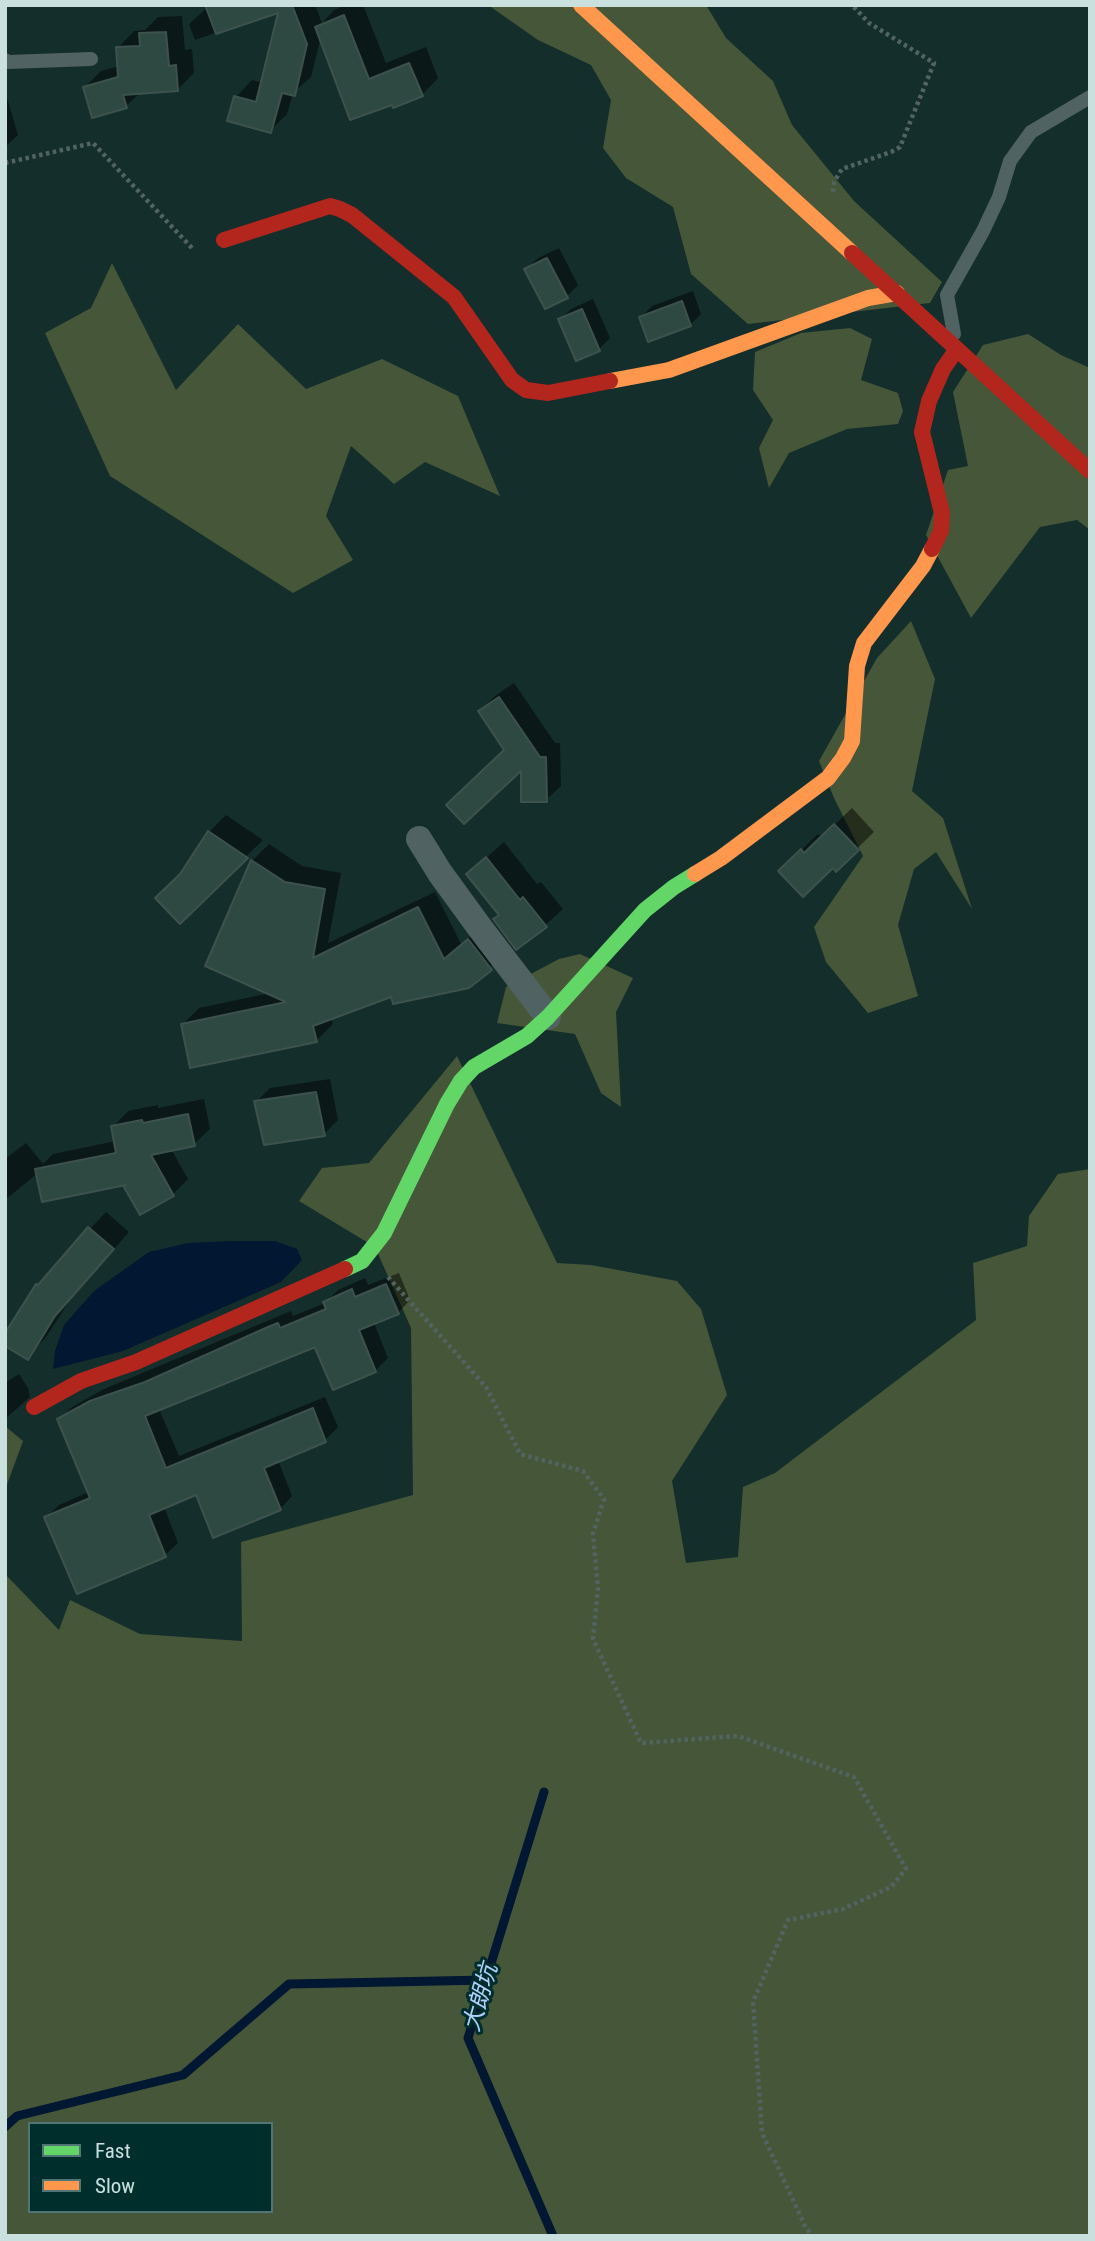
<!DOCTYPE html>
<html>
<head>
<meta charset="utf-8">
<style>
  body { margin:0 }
  #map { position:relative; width:1095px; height:2241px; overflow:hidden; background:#142e2c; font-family:"Roboto Condensed",sans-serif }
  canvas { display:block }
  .frame { position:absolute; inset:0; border:7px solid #cae0df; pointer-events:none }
  .legend { position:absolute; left:28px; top:2122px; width:245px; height:91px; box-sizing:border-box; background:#002e2c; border:2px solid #517574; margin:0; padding:9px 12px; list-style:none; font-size:21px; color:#cae0df }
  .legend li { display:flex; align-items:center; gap:14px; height:35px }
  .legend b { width:35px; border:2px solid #517574 }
</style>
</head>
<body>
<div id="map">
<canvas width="1095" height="2241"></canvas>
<div class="frame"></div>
<ul class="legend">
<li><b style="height:9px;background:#63d668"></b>Fast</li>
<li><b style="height:9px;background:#ff974d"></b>Slow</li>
</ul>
</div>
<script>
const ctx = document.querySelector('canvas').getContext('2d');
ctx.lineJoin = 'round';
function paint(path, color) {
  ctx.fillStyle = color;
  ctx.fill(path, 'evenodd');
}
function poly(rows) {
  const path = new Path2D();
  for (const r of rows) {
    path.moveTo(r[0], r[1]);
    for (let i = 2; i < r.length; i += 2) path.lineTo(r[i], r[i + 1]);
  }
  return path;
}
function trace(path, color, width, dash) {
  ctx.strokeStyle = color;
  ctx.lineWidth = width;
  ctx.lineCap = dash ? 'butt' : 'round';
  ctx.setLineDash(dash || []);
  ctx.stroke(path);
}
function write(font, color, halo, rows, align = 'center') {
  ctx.font = font + ' "Roboto Condensed","Noto Sans SC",sans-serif';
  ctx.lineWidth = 6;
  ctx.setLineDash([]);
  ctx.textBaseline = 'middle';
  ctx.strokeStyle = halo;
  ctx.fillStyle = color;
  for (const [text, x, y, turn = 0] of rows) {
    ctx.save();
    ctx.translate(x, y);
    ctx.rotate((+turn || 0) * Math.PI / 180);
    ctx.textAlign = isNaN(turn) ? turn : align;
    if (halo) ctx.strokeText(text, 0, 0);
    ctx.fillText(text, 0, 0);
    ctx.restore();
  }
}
paint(poly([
  [488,5,706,5,726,38,773,81,792,125,854,201,942,282,930,303,748,324,691,274,673,207,626,178,603,148,611,100,591,65,538,40],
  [112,263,176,390,238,324,306,389,382,359,458,396,500,496,425,462,394,484,351,446,326,516,353,560,293,593,110,476,45,333,91,308],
  [850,328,872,339,861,380,898,393,903,411,898,424,847,429,789,453,769,488,759,448,773,420,753,390,755,352,801,333],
  [1028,334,1061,355,1090,368,1090,530,1077,520,1040,527,971,618,926,535,948,470,968,466,953,392,983,345],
  [911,621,935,679,912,791,943,818,972,909,936,852,914,869,898,925,918,996,868,1013,826,962,814,927,863,856,834,798,819,761,877,658],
  [580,954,633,978,616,1012,621,1107,601,1093,575,1034,497,1023,506,987,559,959],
  [457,1056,557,1263,591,1265,677,1281,701,1309,727,1395,672,1481,686,1563,738,1557,743,1487,775,1473,976,1320,973,1263,1027,1246,1029,1216,1058,1174,1090,1169,1090,2236,5,2236,5,1574,59,1630,70,1600,140,1634,242,1641,241,1542,413,1495,411,1328,375,1247,299,1201,322,1168,369,1163],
  [30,2124,271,2124,271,2211,30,2211],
  [5,1426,23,1441,5,1490]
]), '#465638');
paint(poly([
  [231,1241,275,1241,297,1249,302,1260,281,1282,123,1351,53,1369,55,1351,64,1325,94,1291,149,1252,188,1243]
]), '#021731');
paint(poly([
  [210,5,315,5,322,23,334,10,347,5,363,5,386,63,426,47,438,78,422,95,394,106,321,37,311,77,293,93,287,114,270,131,236,97,252,80,263,83,280,10,195,40,189,24],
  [182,16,185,50,192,49,194,73,177,90,141,92,126,106,85,87,101,71,119,66,118,48,134,31,145,30,158,17],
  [6,94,18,135,5,147,5,95],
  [559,248,578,285,567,296,526,269,538,258],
  [693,291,701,314,690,325,641,317,652,306],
  [593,299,610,338,599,349,560,320,571,309],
  [514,683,555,743,560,743,561,786,546,800,480,711,495,696],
  [852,808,874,832,836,869,833,866,780,871,818,834,822,837],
  [226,815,263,840,180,921,182,873,209,832],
  [504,842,537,884,541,882,563,909,524,944,468,874],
  [269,844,302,866,341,873,328,943,435,892,461,944,486,924,507,952,468,986,392,995,331,1017,333,1024,316,1041,183,1024,199,1008,270,993,208,965,252,861],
  [330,1079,338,1120,324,1134,256,1102,270,1088],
  [204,1099,210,1129,194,1144,171,1149,188,1179,173,1194,130,1182,38,1173,5,1200,5,1159,26,1143,43,1164,53,1154,116,1141,113,1127,128,1111,158,1105,158,1108],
  [106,1212,129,1232,72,1297,46,1337,29,1355,37,1285],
  [399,1273,410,1300,398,1313,374,1323,388,1358,375,1371,316,1346,159,1409,179,1456,325,1397,338,1427,325,1440,278,1460,292,1496,280,1509,197,1493,164,1507,178,1543,165,1555,77,1592,46,1518,59,1505,89,1492,59,1420,72,1407,104,1389,291,1311,293,1316,325,1303,338,1290,365,1278,368,1285],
  [19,1374,28,1388,30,1397,5,1419,5,1383]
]), '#0007');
trace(poly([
  [544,1792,468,2038,553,2236],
  [5,2127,17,2116,183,2075,289,1984,487,1980]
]), '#021731', 9);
const building = poly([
  [205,5,292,5,307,44,295,96,282,93,271,133,227,121,234,96,256,102,278,13,216,34,205,5],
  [344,15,369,79,409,63,423,96,393,108,392,105,350,120,315,27,344,15],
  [166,32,169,66,176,65,178,91,123,95,127,108,92,118,83,87,118,77,116,47,140,46,139,33,166,32],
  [547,258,568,298,545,309,524,269,547,258],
  [682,301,691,326,648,342,639,317,682,301],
  [582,309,600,351,576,361,558,319,582,309],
  [499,697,540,757,546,757,547,802,521,802,521,771,464,824,446,805,504,750,478,711,499,697],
  [834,824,859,850,836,872,833,868,803,897,778,871,801,849,804,853,834,824],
  [208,831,248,858,180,924,155,898,180,874,208,831],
  [486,857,520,900,523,897,547,927,516,950,493,919,499,915,466,874,486,857],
  [251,860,285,882,325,889,313,958,418,907,444,959,468,939,492,970,469,988,393,1004,391,997,313,1026,317,1042,190,1068,181,1024,286,1002,205,966,251,860],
  [316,1092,325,1136,264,1145,254,1101,316,1092],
  [188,1114,195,1146,151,1155,174,1196,140,1215,124,1187,126,1185,42,1202,35,1169,116,1153,111,1126,142,1120,143,1123,188,1114],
  [88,1227,114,1249,55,1316,28,1360,5,1346,5,1333,36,1284,38,1285,88,1227],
  [386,1284,399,1314,359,1330,376,1372,333,1390,315,1348,313,1348,145,1416,166,1468,313,1408,326,1442,264,1468,281,1510,213,1538,196,1495,149,1515,166,1557,77,1594,44,1517,90,1498,57,1419,90,1401,145,1382,268,1327,278,1323,280,1328,326,1309,323,1302,352,1289,355,1297,386,1284]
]);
paint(building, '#2e4842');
trace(building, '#3e524d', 2);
trace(poly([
  [5,163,93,143,192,248],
  [833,192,834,182,842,169,891,152,900,147,934,63,869,23,852,5],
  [388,1277,486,1387,520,1454,583,1471,604,1499,593,1534,598,1588,593,1639,641,1743,738,1736,854,1777,906,1869,891,1887,843,1909,788,1920,753,2002,762,2133,805,2226,812,2236]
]), '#516462', 4.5, [3.5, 3.5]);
trace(poly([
  [5,60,8,62,91,59],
  [954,334,947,295,983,231,999,197,1010,161,1031,132,1090,97]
]), '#506362', 14);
trace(poly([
  [419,839,440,873,480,928,548,1017]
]), '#506362', 26);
trace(poly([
  [345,1269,362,1261,384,1233,447,1104,461,1081,474,1067,527,1036,548,1017,645,910,674,887,695,874]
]), '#63d668', 16);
trace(poly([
  [581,5,852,253],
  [610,381,669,370,868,298,897,293],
  [695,874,721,858,828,778,843,758,852,741,857,666,864,643,923,566,932,549]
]), '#ff974d', 16);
trace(poly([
  [224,240,330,206,340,209,352,215,454,297,512,380,526,390,548,393,610,381],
  [852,253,1090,471],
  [932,549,941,531,942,513,922,432,929,401,943,369,957,349],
  [34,1407,81,1381,136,1362,345,1269]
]), '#b3261e', 16);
write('italic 23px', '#afd0fa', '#002e2c', [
  ["大朗坑",482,1998,-74]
]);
</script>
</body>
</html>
